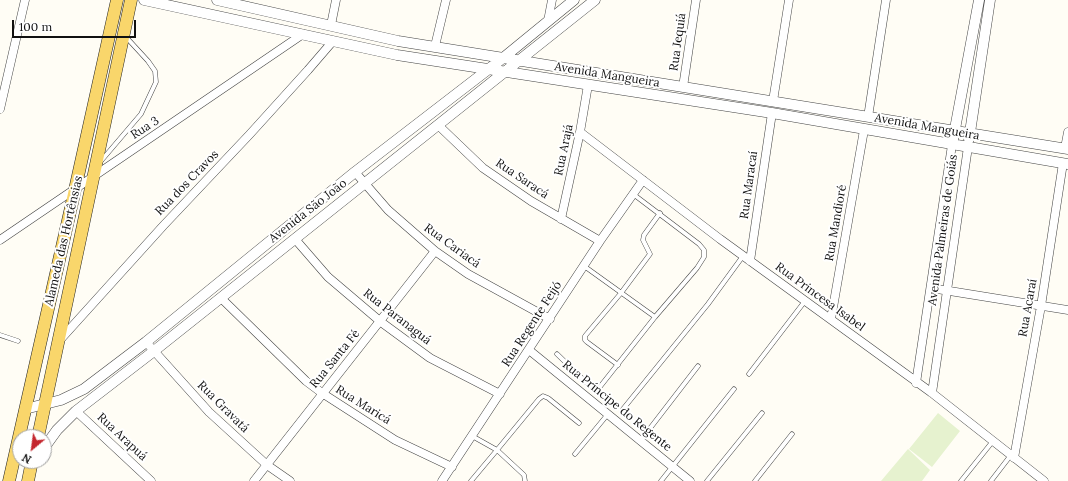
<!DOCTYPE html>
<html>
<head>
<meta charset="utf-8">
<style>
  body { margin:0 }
  #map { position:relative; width:1068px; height:481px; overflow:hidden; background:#fffdf5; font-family:Lora,serif }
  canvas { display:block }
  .north { position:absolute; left:12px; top:429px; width:40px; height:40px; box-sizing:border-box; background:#fff; border:1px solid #a0a0a0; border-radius:50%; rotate:209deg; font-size:11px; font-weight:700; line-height:16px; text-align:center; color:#111 }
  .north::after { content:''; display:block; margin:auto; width:14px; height:18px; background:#c4262e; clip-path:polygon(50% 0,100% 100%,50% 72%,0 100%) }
  .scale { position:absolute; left:12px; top:20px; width:124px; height:18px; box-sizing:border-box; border:2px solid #111; border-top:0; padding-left:5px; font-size:12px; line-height:14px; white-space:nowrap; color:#111; -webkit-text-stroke:3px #fff; paint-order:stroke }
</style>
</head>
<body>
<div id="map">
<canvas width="1068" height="481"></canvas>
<div class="north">N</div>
<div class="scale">100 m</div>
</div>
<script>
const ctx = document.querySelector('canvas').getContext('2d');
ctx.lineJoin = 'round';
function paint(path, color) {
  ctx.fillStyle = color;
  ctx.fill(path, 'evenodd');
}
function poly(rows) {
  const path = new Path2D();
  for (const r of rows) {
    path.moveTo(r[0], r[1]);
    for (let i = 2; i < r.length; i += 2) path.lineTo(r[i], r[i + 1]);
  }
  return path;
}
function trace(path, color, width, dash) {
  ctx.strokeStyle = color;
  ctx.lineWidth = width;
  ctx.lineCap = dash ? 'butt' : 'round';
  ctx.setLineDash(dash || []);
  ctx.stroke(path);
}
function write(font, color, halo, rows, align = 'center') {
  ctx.font = font + ' Lora,serif';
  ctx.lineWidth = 4;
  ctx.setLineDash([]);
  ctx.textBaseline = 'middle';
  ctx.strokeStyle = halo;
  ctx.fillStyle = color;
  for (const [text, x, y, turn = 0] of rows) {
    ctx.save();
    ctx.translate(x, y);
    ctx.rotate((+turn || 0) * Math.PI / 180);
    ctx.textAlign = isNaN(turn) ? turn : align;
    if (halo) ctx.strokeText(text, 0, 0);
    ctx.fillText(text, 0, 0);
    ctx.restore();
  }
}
paint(poly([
  [938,413,960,431,932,467,909,449],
  [908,449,930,470,922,481,881,481]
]), '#e6f2cf');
const service = poly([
  [101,161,141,114,156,82,155,71,148,61,126,37],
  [584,266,655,317],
  [0,335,18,341],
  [557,354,590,386,594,388,599,388,655,317,697,268,704,257,704,250,699,244,633,194],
  [618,365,587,342,585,340,585,336,621,293,650,254,643,240,644,235,660,213],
  [749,374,805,301],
  [623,409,708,304,743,256],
  [472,436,497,450,539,399,543,396,548,398,579,423],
  [641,440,698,366],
  [575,454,608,414],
  [471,481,497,450,524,475,525,481],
  [661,481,734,389],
  [707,481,762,413],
  [755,481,792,434],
  [961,481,993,441],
  [991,481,1011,455]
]);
const minor = poly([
  [548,21,552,0],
  [331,25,336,0],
  [435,46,446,0],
  [683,87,696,0],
  [773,101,789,0],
  [0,109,25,0],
  [868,117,886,0],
  [438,125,483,168,531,201,600,241],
  [580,132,720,239,932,393,1044,481],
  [1065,148,1068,132],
  [355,172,388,210,435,251,468,274,550,319],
  [561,219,580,132,588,85],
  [295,239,328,277,381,322,430,358,500,394],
  [0,240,303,34],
  [750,261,772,113],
  [931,288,1068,310],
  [221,298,306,381,322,393,395,440,452,467],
  [831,319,864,130],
  [59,341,163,226,250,134,308,70,333,41],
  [146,342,209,412,267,465,290,481],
  [529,350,690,481],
  [916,383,952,145],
  [932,393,968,147],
  [76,411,151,481],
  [1014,458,1041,306,1063,163],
  [254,481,435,251],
  [442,481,600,241,643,180]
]);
const tertiary = poly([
  [144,0,397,55,772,113,1068,164],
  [217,0,398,41,1068,149],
  [969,139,990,0],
  [952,145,979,0],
  [25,409,61,400,84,389,146,342,355,172,503,58,574,0],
  [44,448,57,430,76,411,154,351,595,0]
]);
const primary = poly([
  [38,437,131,0],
  [9,481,72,203,117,0],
  [28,481,32,461]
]);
trace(service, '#444', 5);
trace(minor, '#444', 9);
trace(tertiary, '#444', 11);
trace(primary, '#222', 13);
trace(service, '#fff', 4);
trace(minor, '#fff', 8);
trace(tertiary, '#fff', 10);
trace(primary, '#f9d66b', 12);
write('12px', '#111', '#fff', [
  ["Rua Jequiá",678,42,-82],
  ["Avenida Mangueira",607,75,9],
  ["Avenida Mangueira",927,127,10],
  ["Rua 3",145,128,-33],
  ["Rua Arajá",564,150,-78],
  ["Rua Saracá",522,179,34],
  ["Rua dos Cravos",187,183,-46],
  ["Rua Maracaí",749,185,-82],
  ["Avenida São João",308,211,-38],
  ["Rua Mandioré",836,223,-80],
  ["Avenida Palmeiras de Goiás",943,230,-82],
  ["Alameda das Hortênsias",64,241,-77],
  ["Rua Cariacá",452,246,36],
  ["Rua Princesa Isabel",820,297,36],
  ["Rua Acaraí",1028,308,-80],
  ["Rua Paranaguá",397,317,38],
  ["Rua Regente Feijó",532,324,-57],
  ["Rua Santa Fé",335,359,-51],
  ["Rua Maricá",363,405,32],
  ["Rua Príncipe do Regente",617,406,39],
  ["Rua Gravatá",223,407,45],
  ["Rua Arapuá",122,437,43]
]);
</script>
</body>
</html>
